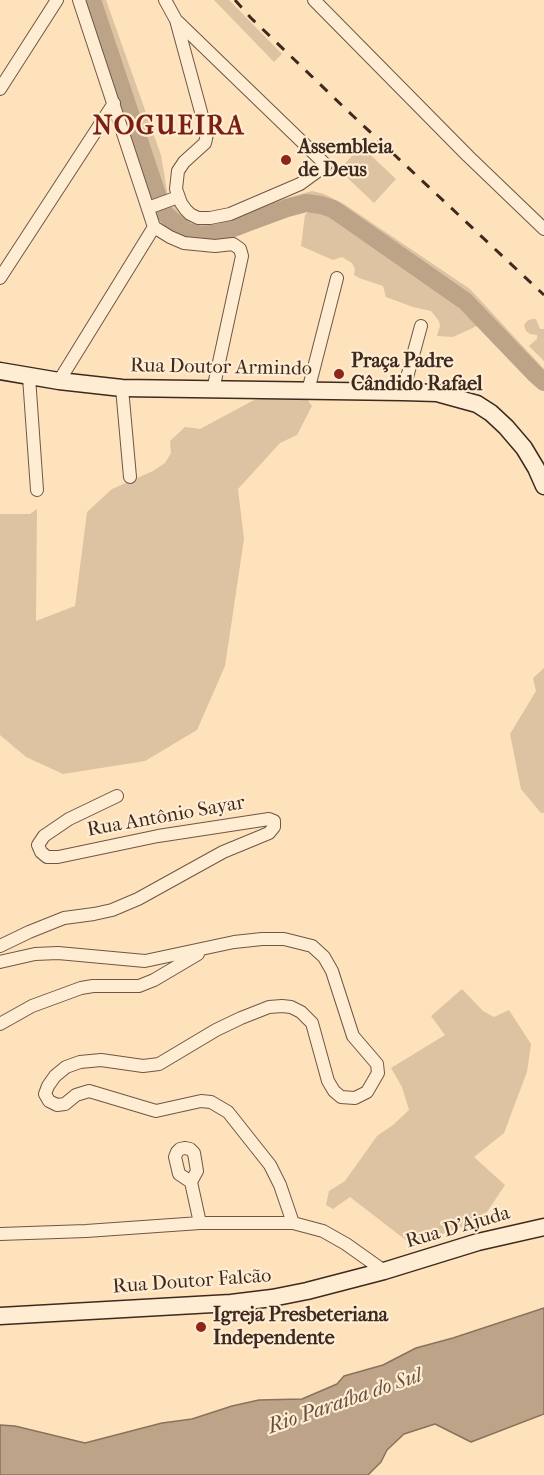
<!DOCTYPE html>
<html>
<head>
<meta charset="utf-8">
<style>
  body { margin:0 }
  canvas { display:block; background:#fee2bc }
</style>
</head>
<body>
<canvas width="544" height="1475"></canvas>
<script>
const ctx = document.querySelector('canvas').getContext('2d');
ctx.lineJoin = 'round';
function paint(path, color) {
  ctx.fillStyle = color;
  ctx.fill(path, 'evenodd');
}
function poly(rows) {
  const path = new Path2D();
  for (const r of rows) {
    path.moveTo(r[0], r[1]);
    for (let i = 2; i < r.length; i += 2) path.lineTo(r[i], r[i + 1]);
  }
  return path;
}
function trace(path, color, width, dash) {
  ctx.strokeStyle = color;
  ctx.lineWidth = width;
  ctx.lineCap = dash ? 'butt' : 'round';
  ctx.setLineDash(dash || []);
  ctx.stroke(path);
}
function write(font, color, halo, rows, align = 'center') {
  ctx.font = font + ' "IM FELL French Canon",serif';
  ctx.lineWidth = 4.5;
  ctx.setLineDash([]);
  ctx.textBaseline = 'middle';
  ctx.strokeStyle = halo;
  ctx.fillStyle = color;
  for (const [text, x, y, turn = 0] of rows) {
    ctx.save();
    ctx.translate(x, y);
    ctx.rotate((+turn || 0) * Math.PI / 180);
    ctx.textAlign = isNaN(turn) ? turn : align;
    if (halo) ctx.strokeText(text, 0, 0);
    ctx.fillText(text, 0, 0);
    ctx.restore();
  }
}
paint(poly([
  [85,0,106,0,161,155,168,197,153,203],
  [214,0,229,0,282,54,274,62],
  [361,146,396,179,374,203,339,170],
  [312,191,324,194,344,204,470,289,544,369,544,391,531,381,479,325,453,337,437,336,440,326,439,321,431,311,413,307,386,297,383,286,359,278,354,275,355,269,352,263,342,257,333,260,301,246,305,215,309,211,296,212,283,217,241,235,220,242,187,239,174,233,164,225,155,211,173,204,179,212,189,220,231,220,279,200],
  [532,319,536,319,540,329,544,329,544,361,529,346,537,339,537,335,530,334,526,331,524,325,527,321],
  [304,395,312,406,297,435,280,443,238,489,244,539,225,666,197,730,145,761,63,774,26,757,0,735,0,514,30,514,37,509,36,621,75,606,87,512,112,489,153,471,165,463,171,453,170,441,185,427,200,429,254,400],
  [544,668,544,813,541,813,521,789,510,734,536,691,533,678],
  [462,989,483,1011,494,1017,509,1010,531,1044,527,1072,504,1133,474,1157,505,1185,487,1212,469,1224,428,1239,407,1241,350,1197,333,1209,326,1205,329,1191,345,1181,377,1136,393,1125,409,1110,402,1087,391,1068,445,1035,431,1016]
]), '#ddc3a1');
const water = poly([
  [544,1308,544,1414,471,1442,435,1424,404,1434,387,1450,381,1462,368,1475,0,1475,0,1425,15,1426,85,1443,162,1423,192,1419,232,1406,259,1400,302,1399,337,1384,344,1376,383,1365,416,1348,453,1338,544,1308]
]);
paint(water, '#bda387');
trace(water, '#8a725d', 1.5);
trace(poly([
  [92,0,163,212,174,222,187,232,202,235,219,233,287,208,306,203,321,205,333,209,465,301,535,374,544,382]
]), '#bda387', 18);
const street = poly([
  [79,0,154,227,170,237,184,243,215,246,233,244,240,249,242,256,213,390],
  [165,0,176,20,326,165,300,184,230,214,210,218,198,218,190,214,186,210,181,203,176,189,178,171,184,162,205,143,207,134,176,20],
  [314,0,468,156,544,229],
  [0,89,57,0],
  [148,208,178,197],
  [0,278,114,103],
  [29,377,37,490],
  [59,381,154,227],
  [122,388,130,477],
  [308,391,337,278],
  [403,392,421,326],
  [0,946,29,932,64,918,94,914,112,910,138,899,223,852,269,833,274,827,274,821,269,819,158,836,58,857,47,857,41,852,38,845,44,836,69,819,117,796],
  [0,962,35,954,58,953,145,961,234,942,262,939,284,939,312,946,324,957,332,971,353,1036,377,1064,378,1073,367,1092,355,1098,341,1097,334,1091,328,1081,312,1023,301,1012,291,1007,282,1006,269,1007,241,1018,216,1030,159,1064,143,1066,101,1060,80,1062,66,1067,55,1076,48,1086,45,1094,49,1101,57,1105,65,1104,76,1095,89,1091,156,1111,201,1101,211,1102,228,1112,270,1165,280,1185,293,1223],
  [0,1024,32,1006,81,988,93,986,139,986,154,980,198,954],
  [185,1148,190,1149,194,1153,197,1171,191,1182,179,1174,175,1157,177,1152,180,1149,185,1148],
  [191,1182,200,1223],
  [0,1234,86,1231,200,1223,293,1223,323,1231,346,1244,384,1271]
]);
const secondary = poly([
  [0,371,59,381,122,388,403,392,437,393,477,404,491,413,506,427,524,448,536,468,544,486],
  [0,1316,231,1303,272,1298,307,1291,384,1271,478,1242,544,1227]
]);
trace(street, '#6e5746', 14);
trace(secondary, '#3e291f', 19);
trace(street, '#feecd3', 12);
trace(secondary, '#feecd3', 16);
trace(poly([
  [235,0,251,18,352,115,544,295]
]), '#3e291f', 3, [10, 10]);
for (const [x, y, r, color] of [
  [286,160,6,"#8f2418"],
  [339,374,6,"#8f2418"],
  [201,1327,6,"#8f2418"]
]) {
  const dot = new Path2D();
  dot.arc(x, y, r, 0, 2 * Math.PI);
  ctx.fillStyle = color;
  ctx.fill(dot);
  trace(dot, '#feecd3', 2);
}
write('bold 20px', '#3e291f', '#feecd3', [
  ["Assembleia",298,148],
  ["de Deus",298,171],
  ["Praça Padre",351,362],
  ["Cândido Rafael",351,385],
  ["Igreja Presbeteriana",213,1316],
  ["Independente",213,1339]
], 'left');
write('20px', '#3e291f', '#feecd3', [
  ["Rua Doutor Armindo",221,368,1],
  ["Rua Antônio Sayar",166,817,-10],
  ["Rua D'Ajuda",458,1228,-16],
  ["Rua Doutor Falcão",192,1282,-4]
]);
write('italic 21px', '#644e3e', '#feecd3', [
  ["Rio Paraíba do Sul",345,1402,-19]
]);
ctx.letterSpacing = '1.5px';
write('bold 26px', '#7a1f14', '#feecd3', [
  ["NOGUEIRA",169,128]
]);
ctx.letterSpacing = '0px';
</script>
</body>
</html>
